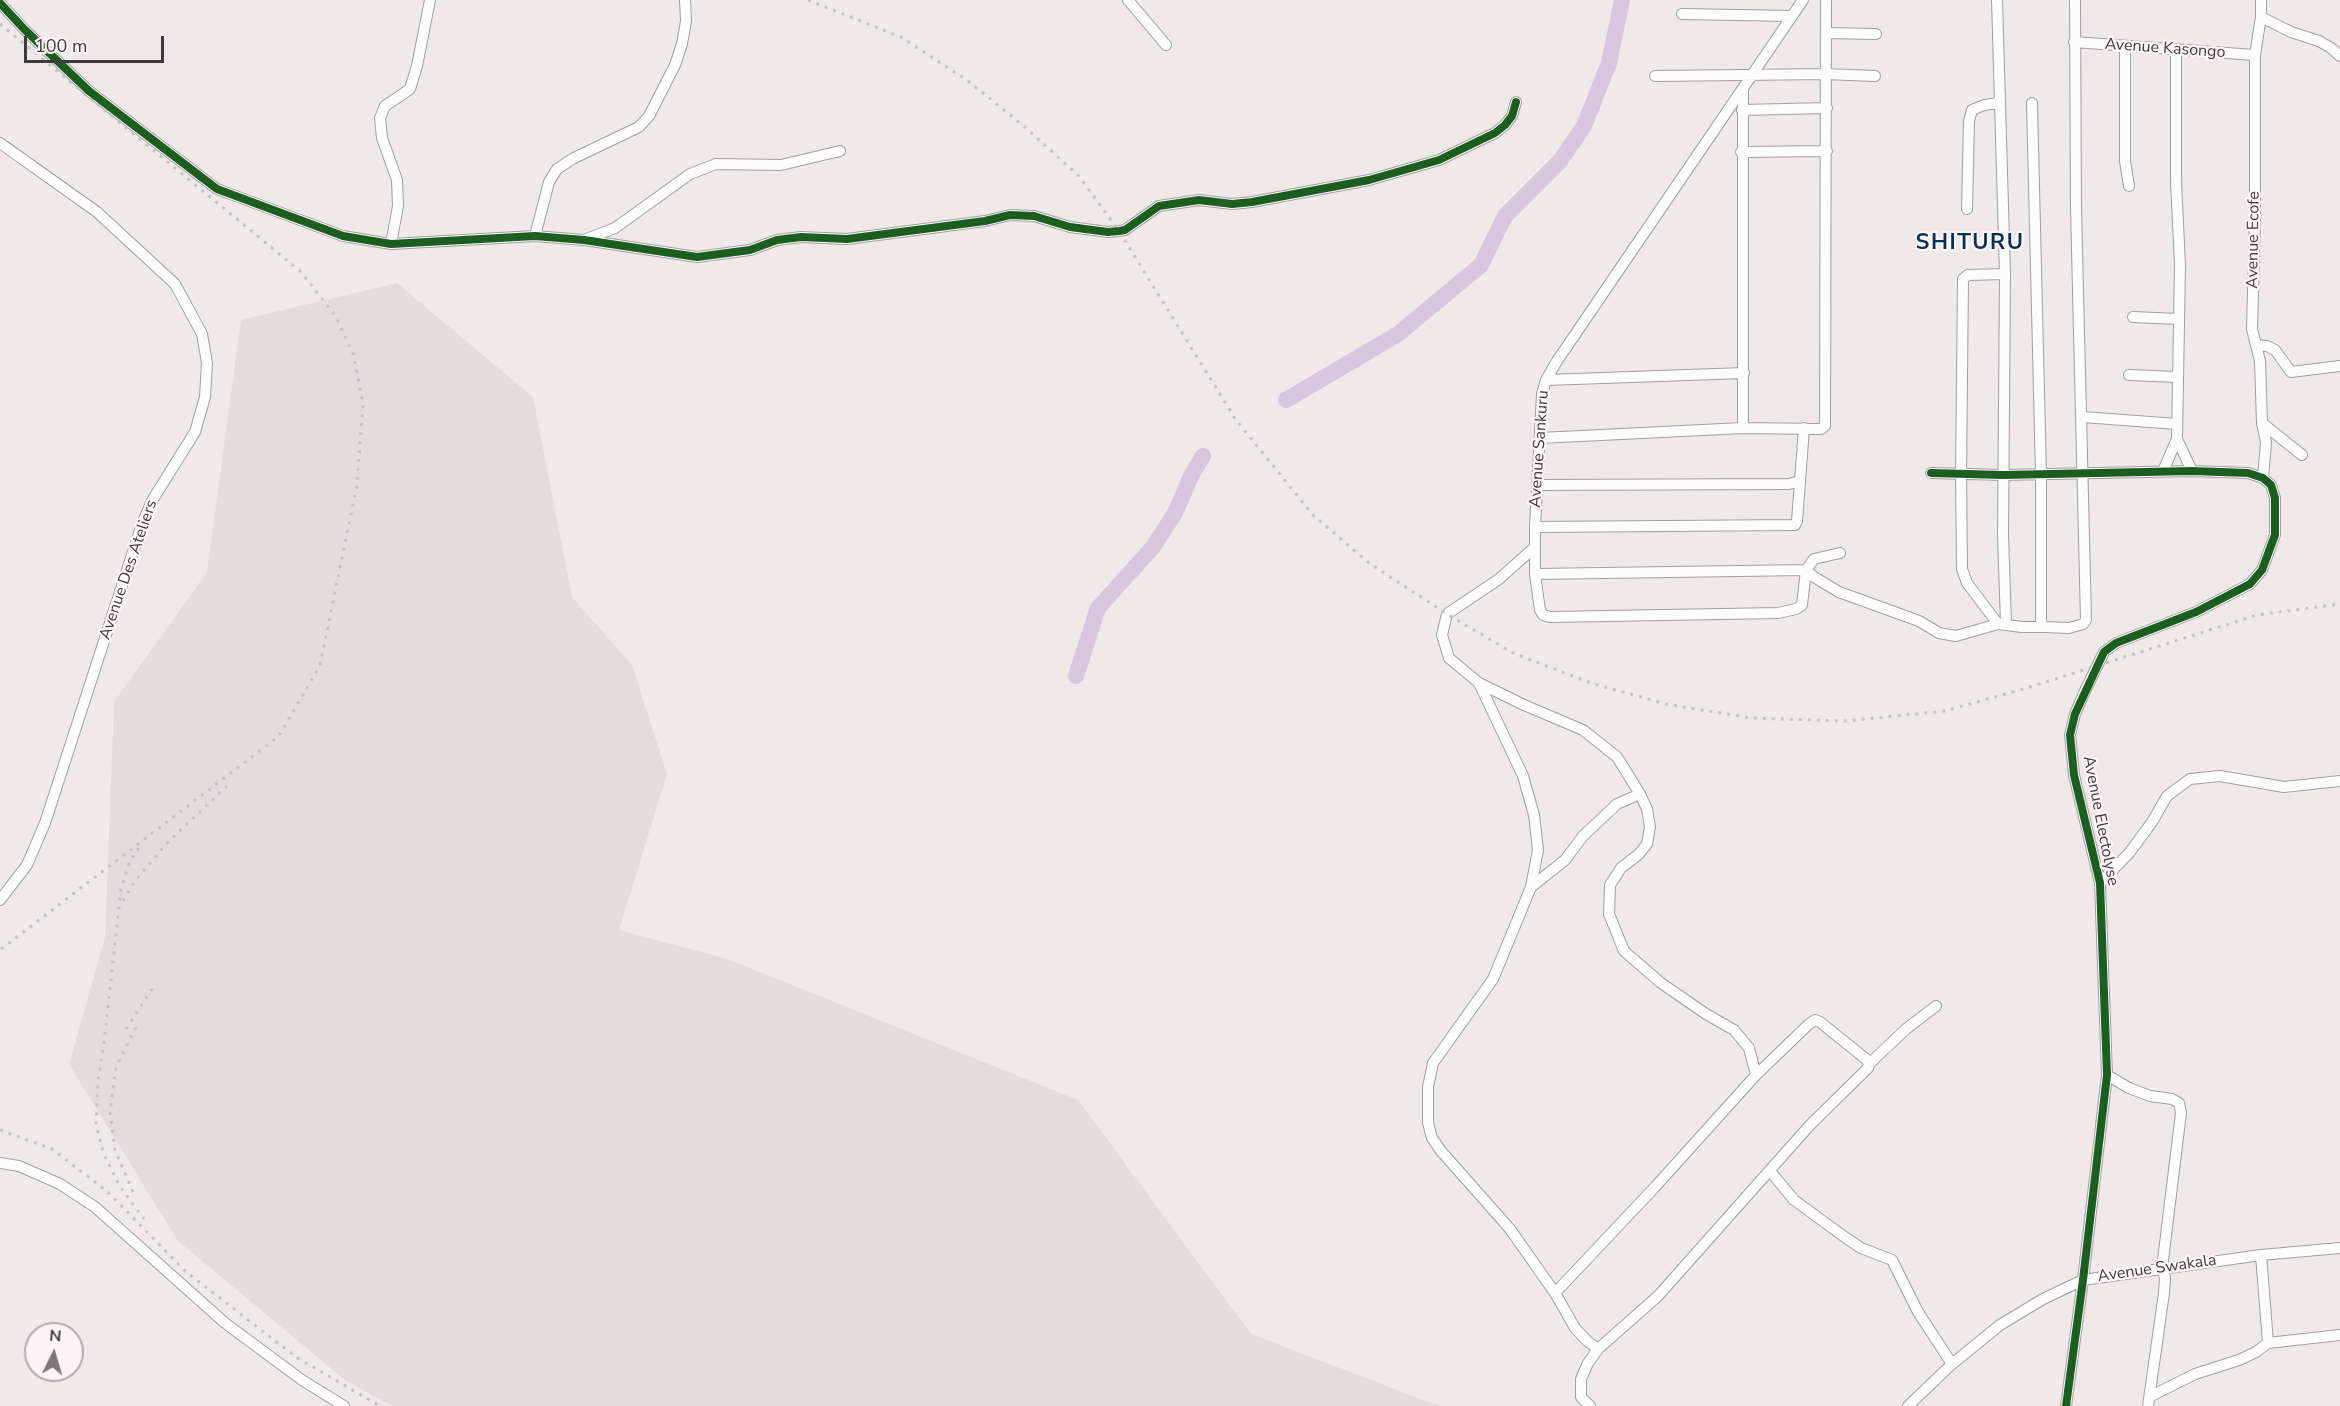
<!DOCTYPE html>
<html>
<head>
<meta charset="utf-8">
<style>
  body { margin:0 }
  #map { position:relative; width:2340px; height:1406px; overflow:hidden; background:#efe9ea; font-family:"Nunito Sans",sans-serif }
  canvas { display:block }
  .north { position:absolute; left:24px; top:1322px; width:60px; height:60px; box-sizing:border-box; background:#fff4f7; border:2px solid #b2aaac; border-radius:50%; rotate:5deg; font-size:16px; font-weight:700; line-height:24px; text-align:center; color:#3f3a3c }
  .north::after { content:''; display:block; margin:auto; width:21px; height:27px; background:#7d7779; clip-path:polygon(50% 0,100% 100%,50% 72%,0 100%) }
  .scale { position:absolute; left:24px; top:36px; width:140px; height:27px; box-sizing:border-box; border:3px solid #3f3a3c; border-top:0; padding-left:8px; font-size:18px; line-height:21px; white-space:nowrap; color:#3f3a3c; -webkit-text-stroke:4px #fff4f7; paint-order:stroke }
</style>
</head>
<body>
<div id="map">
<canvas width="2340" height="1406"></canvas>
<div class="north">N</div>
<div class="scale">100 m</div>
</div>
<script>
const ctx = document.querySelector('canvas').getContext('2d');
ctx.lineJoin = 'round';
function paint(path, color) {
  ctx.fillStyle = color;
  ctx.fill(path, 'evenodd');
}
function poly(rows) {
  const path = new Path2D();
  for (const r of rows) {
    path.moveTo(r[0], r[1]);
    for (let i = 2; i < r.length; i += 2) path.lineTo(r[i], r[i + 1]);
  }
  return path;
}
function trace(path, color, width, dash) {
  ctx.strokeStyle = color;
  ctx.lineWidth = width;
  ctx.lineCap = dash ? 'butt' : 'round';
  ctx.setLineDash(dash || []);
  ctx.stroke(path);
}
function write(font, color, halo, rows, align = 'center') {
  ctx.font = font + ' "Nunito Sans",sans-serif';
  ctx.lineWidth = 4.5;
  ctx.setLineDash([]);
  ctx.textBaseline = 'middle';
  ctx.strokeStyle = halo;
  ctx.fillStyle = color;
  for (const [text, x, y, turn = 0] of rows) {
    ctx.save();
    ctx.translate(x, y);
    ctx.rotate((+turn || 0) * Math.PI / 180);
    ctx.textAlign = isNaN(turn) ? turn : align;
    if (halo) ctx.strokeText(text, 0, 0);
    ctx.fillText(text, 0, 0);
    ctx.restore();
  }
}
paint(poly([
  [397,283,533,397,572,597,632,665,667,774,619,930,727,959,1078,1100,1251,1334,1439,1406,393,1406,346,1381,178,1241,69,1064,105,937,114,702,207,572,241,320]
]), '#e7dadd');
trace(poly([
  [1286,400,1398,334,1481,265,1505,216,1560,161,1584,126,1609,63,1622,0],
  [1076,676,1098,608,1153,547,1175,513,1192,474,1203,456]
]), '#d7c6dd', 16);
const street = poly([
  [1128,0,1166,45],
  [1803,0,1557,361,1546,380,1542,394,1535,527,1535,574,1540,610,1543,615,1550,617,1778,613,1796,609,1802,605,1806,570,1814,559,1840,553],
  [1997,0,2005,274,2003,535,2006,624],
  [2261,0,2261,17,2255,55,2255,217,2252,329,2260,361,2262,423,2266,442,2263,478],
  [0,3,24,29,89,91,217,189,343,236,391,244,535,236,584,240,697,257,750,250,777,240,801,237,847,239,985,221,1010,215,1034,216,1070,227,1108,232,1119,231,1125,230,1159,206,1199,200,1232,204,1252,202,1369,180,1439,160,1495,133,1505,125,1512,116,1516,102],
  [1682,14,1791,16],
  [2261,17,2291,32,2319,41,2331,48,2340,56],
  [1827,33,1876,34],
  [2074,42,2255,55],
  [2125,47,2125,161,2129,186],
  [2176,49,2176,181,2180,265,2177,439,2192,471],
  [1655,76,1825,74,1875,76],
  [1743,89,1743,428],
  [2032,103,2041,475,2041,623,2044,627,2069,628,2083,624,2086,620,2076,208,2075,0],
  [1742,110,1827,108],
  [0,143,97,212,175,284,202,334,207,363,205,397,195,432,153,499,142,524,45,823,27,865,0,900],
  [1741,152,1827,151],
  [1967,209,1969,121,1972,110,1984,105,1999,103],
  [535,236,549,182,557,169,574,158,639,127,649,116,675,65,682,44,686,21,685,0],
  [584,240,615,228,690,174,716,164,781,165,840,151],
  [391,244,398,206,397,180,382,138,380,118,385,106,410,89,417,66,430,0],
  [2133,317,2178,319],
  [2256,345,2267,346,2275,350,2291,372,2340,366],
  [2129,375,2177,377],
  [1546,380,1744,373],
  [2083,417,2177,424],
  [2262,423,2302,455],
  [1540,438,1743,428,1821,429,1825,426,1826,0],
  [2163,471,2177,439],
  [1931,473,2003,475,2192,471,2248,473,2263,478,2271,485,2275,498,2275,535,2262,570,2250,584,2196,612,2116,643,2104,652],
  [1537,485,1789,484,1800,481],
  [1535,527,1795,525,1797,521,1804,428],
  [1535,547,1499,579,1447,614,1442,635,1449,658,1479,683,1524,705,1583,730,1617,757,1640,794,1647,809,1650,827,1647,844,1639,854,1621,868,1610,885,1609,914,1624,951,1661,983,1706,1014,1734,1030,1749,1048,1756,1075],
  [1535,574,1806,570,1814,577,1839,592,1919,621,1939,633,1956,636,1998,624,2022,627,2044,627],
  [1998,624,1967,583,1962,569,1961,475,1963,279,1968,275,2005,274],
  [1479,683,1523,776,1534,815,1538,850,1531,887,1493,979,1433,1063,1428,1087,1428,1123,1432,1138,1441,1151,1510,1229,1555,1293,1575,1328,1587,1341,1598,1349],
  [2100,883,2130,852,2152,822,2167,796,2190,779,2220,776,2284,787,2340,781],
  [1531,887,1565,860,1583,836,1617,804,1640,794],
  [2107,1075,2129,1088,2150,1096,2172,1099,2179,1103,2181,1113,2162,1268,2165,1278,2164,1293,2148,1406],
  [0,1163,19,1166,60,1184,95,1207,225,1323,302,1380,344,1406],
  [1770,1171,1794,1200,1846,1238,1861,1248,1892,1260,1918,1312,1952,1364],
  [2261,1255,2268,1343],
  [1555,1293,1655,1187,1756,1075,1809,1024,1815,1020,1820,1022,1866,1059,1869,1064],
  [2151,1396,2195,1374,2239,1360,2256,1352,2268,1343,2340,1335],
  [1590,1406,1581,1397,1581,1379,1588,1363,1598,1349,1658,1296,1810,1125,1868,1068,1869,1064,1906,1029,1936,1006],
  [1908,1406,1952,1364,2000,1325,2043,1299,2083,1280,2261,1255,2340,1248],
  [2066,1406,2083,1280,2107,1075,2100,883,2074,775,2070,735,2075,714,2085,691]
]);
trace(street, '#a39e9f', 12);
trace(street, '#fdfcfc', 10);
trace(poly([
  [808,0,901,37,968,81,1025,127,1079,176,1119,231,1236,420,1313,515,1369,563,1447,614,1513,653,1591,683,1666,704,1751,718,1845,721,1945,711,2030,687,2257,615,2340,604],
  [0,24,300,271,335,315,353,353,363,404,357,485,320,665,279,736,0,950],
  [139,848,130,861,121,889,104,1043,98,1080,96,1123,103,1152,119,1185,144,1219],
  [123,901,135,881,167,843,229,784],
  [126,1029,154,986],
  [0,1130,52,1149,108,1192,185,1271,296,1357,380,1406],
  [133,1192,115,1150,110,1112,116,1067,137,1025]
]), '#c4c3c3', 3, [3, 6]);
const streetBridge = poly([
  [2085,691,2104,652]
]);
trace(streetBridge, '#a39e9f', 12, []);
trace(streetBridge, '#fdfcfc', 10);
trace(poly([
  [0,3,24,29,89,91,217,189,343,236,391,244,535,236,584,240,697,257,750,250,777,240,801,237,847,239,985,221,1010,215,1034,216,1070,227,1108,232,1119,231,1125,230,1159,206,1199,200,1232,204,1252,202,1369,180,1439,160,1495,133,1505,125,1512,116,1516,102],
  [1931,473,2003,475,2192,471,2248,473,2263,478,2271,485,2275,498,2275,535,2262,570,2250,584,2196,612,2116,643,2104,652,2075,714,2070,735,2074,775,2100,883,2107,1075,2083,1280,2066,1406]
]), '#1b5e20', 8);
write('16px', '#3f3a3c', '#fff4f7', [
  ["Avenue Kasongo",2165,49,4],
  ["Avenue Ecofe",2254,240,-89],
  ["Avenue Sankuru",1540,449,-86],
  ["Avenue Des Ateliers",129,570,-71],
  ["Avenue Electolyse",2100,821,79],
  ["Avenue Swakala",2157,1269,-8]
]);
ctx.letterSpacing = '1.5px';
write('bold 22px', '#023155', '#fff4f7', [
  ["SHITURU",1970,244]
]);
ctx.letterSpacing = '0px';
</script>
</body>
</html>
